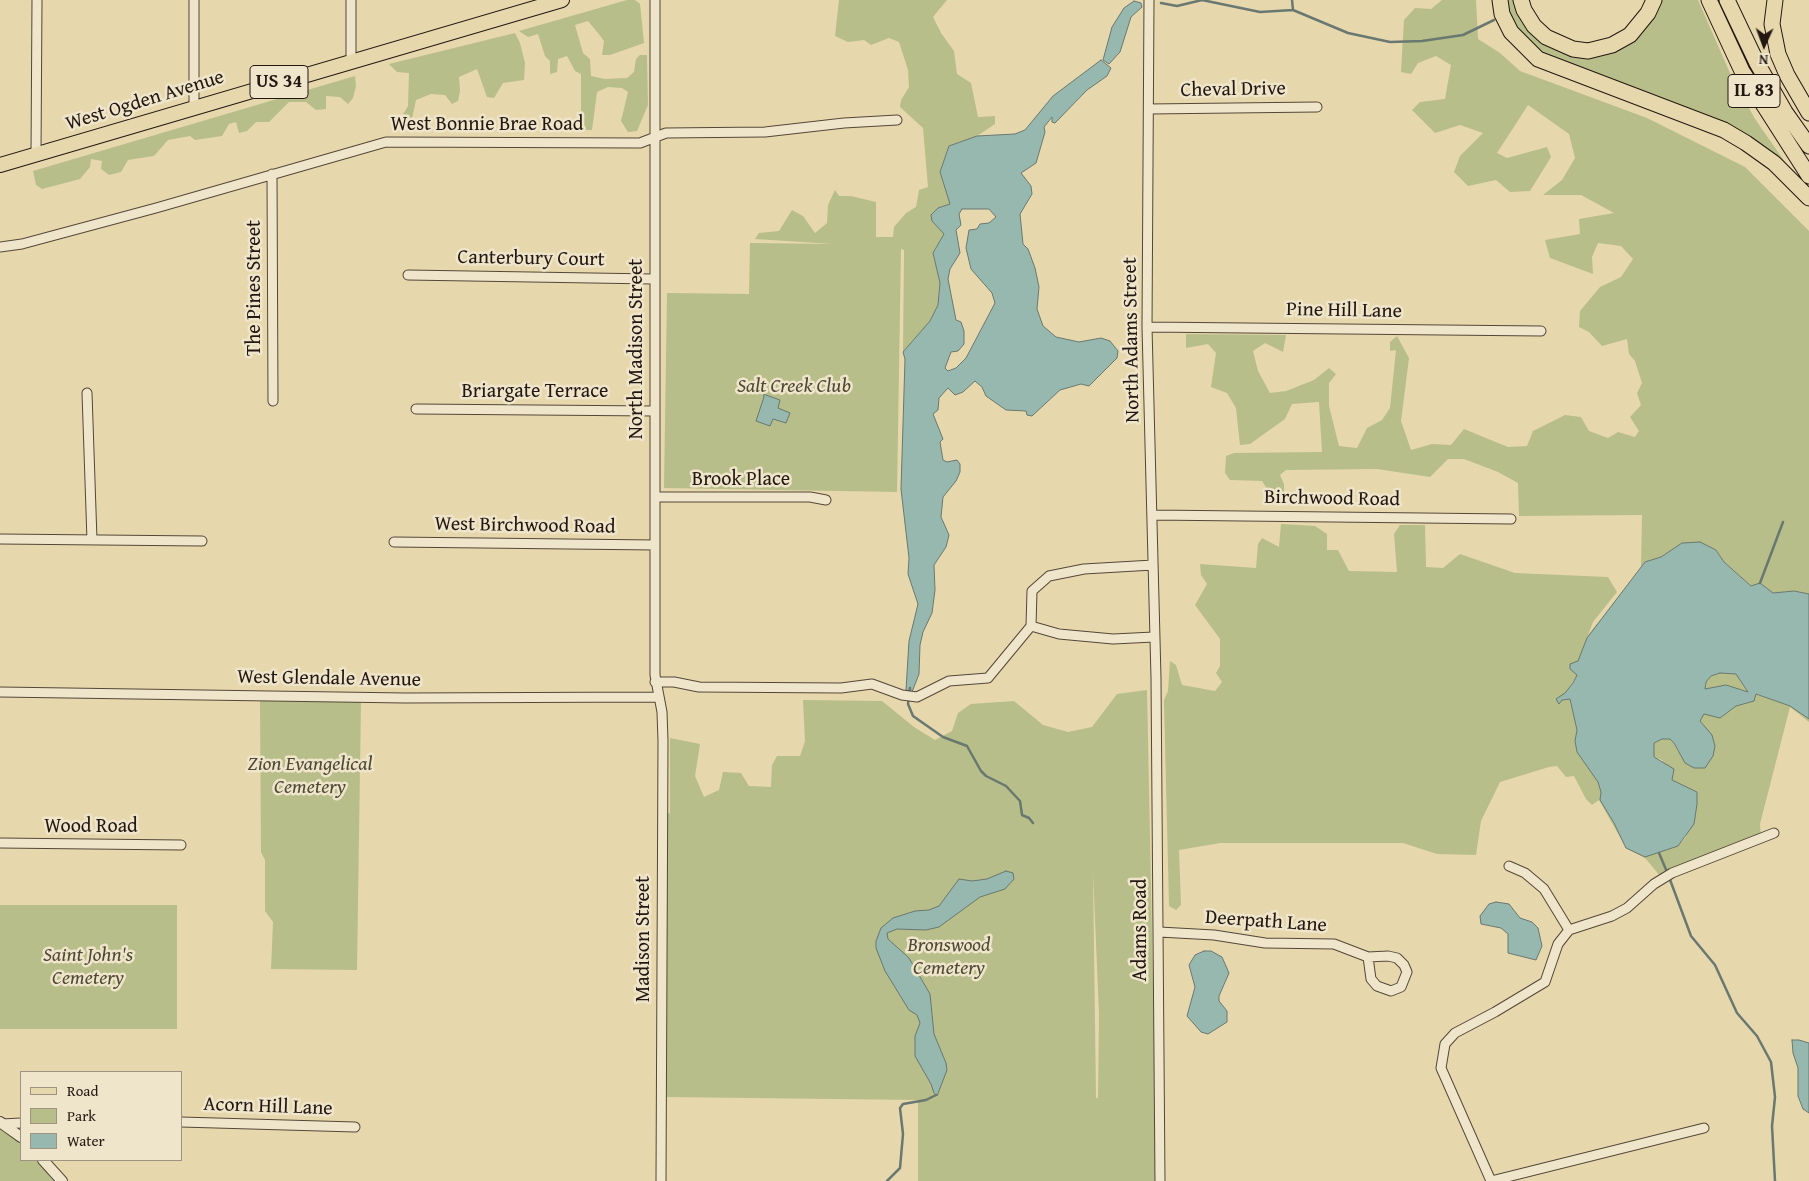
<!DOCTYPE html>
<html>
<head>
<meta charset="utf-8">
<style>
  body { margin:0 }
  #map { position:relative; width:1809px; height:1181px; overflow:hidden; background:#e7d7ad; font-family:"Gentium Book Plus",serif }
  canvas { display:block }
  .legend { position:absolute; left:20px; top:1071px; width:162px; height:90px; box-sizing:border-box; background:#efe5ca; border:1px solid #9d9380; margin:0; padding:6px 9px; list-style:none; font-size:15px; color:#231711 }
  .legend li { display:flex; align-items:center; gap:10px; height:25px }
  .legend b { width:25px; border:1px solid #9d9380 }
  .north { position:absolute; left:1739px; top:20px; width:50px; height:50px; -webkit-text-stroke:4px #efe5ca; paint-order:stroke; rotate:182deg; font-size:14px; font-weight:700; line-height:20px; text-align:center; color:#231711 }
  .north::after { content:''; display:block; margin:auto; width:18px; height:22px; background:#231711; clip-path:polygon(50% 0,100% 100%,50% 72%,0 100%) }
</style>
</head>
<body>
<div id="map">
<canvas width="1809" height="1181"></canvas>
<ul class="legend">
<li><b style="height:6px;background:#e7d7ad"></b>Road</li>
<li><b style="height:14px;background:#b7be89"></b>Park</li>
<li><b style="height:14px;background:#97b8af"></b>Water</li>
</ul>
<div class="north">N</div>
</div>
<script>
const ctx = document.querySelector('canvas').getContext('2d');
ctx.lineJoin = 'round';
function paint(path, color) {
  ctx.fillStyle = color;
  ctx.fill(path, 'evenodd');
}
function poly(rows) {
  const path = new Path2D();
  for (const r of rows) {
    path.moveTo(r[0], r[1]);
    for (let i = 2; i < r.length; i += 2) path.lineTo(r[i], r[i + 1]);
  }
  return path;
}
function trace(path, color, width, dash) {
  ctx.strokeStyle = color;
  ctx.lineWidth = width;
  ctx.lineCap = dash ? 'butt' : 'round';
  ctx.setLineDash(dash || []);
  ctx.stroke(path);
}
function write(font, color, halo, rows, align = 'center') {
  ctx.font = font + ' "Gentium Book Plus",serif';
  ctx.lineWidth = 5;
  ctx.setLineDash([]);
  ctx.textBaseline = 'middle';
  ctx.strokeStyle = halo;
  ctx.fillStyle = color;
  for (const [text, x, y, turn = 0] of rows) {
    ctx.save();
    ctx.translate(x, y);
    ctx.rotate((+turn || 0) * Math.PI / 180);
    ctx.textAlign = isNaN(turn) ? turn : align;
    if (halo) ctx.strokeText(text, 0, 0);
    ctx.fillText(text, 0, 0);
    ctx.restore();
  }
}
paint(poly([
  [627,0,635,0,640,4,644,43,610,55,602,55,604,41,598,33,588,21,575,25,583,53,590,59,591,76,605,79,627,78,634,72,636,59,640,55,647,55,648,105,637,131,628,132,621,121,628,92,622,88,608,87,597,92,592,130,581,130,581,74,575,71,567,56,558,59,557,72,550,74,550,61,545,56,538,34,528,37,519,31],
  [839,0,947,0,933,17,941,33,954,51,957,74,971,83,978,117,995,116,995,124,977,136,949,146,940,172,950,204,938,208,932,221,944,234,933,253,940,283,938,305,930,321,903,352,904,250,901,249,897,492,664,488,667,293,749,294,750,243,834,244,755,239,759,233,779,231,792,210,803,216,815,233,827,223,828,205,835,190,839,196,851,196,876,202,876,237,893,237,894,227,906,213,916,207,919,190,928,187,923,128,900,107,901,100,909,87,908,70,899,42,889,38,871,45,864,40,848,42,835,36],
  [1442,0,1476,0,1478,39,1500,53,1520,71,1647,118,1745,167,1809,231,1809,594,1794,591,1773,593,1760,583,1751,586,1724,562,1716,549,1682,543,1661,557,1645,562,1600,620,1587,638,1575,671,1577,675,1562,700,1570,699,1577,730,1575,741,1577,752,1598,782,1601,792,1600,800,1614,823,1622,839,1645,857,1678,846,1686,837,1696,792,1672,780,1662,760,1654,757,1653,743,1662,739,1670,739,1674,742,1678,752,1705,727,1700,720,1704,713,1720,718,1736,706,1754,701,1755,694,1790,706,1809,719,1809,722,1790,707,1760,824,1761,838,1661,877,1645,858,1626,848,1599,800,1592,805,1586,799,1574,776,1566,777,1557,766,1549,767,1500,782,1481,821,1476,855,1437,854,1403,843,1220,843,1179,850,1181,905,1176,910,1169,906,1164,700,1168,691,1170,661,1176,665,1182,685,1215,691,1222,682,1216,673,1220,666,1220,639,1195,605,1207,584,1201,575,1200,564,1256,568,1258,544,1262,538,1279,547,1281,524,1315,526,1327,534,1327,550,1338,550,1349,571,1397,572,1394,534,1400,525,1425,525,1426,567,1443,568,1460,554,1515,573,1608,577,1617,592,1593,622,1588,635,1641,567,1642,515,1519,516,1518,483,1498,472,1464,459,1448,459,1430,477,1377,469,1286,470,1280,475,1284,484,1284,499,1273,498,1262,481,1230,480,1225,473,1226,456,1234,453,1322,452,1319,402,1292,404,1285,419,1250,444,1240,445,1236,408,1227,393,1211,387,1216,353,1208,344,1186,348,1186,334,1286,335,1283,352,1265,343,1253,351,1258,371,1270,393,1286,391,1314,380,1329,368,1336,374,1329,383,1329,406,1339,446,1357,448,1367,428,1382,420,1390,408,1396,350,1390,351,1390,342,1397,336,1409,358,1401,421,1411,450,1432,444,1451,445,1464,429,1508,447,1527,446,1533,431,1565,415,1581,417,1589,431,1608,438,1618,432,1635,437,1639,431,1630,417,1641,405,1637,393,1642,383,1635,361,1629,354,1627,339,1602,346,1589,332,1579,327,1580,311,1600,287,1621,277,1633,259,1621,246,1598,243,1592,257,1593,274,1550,258,1545,240,1580,234,1579,219,1614,213,1581,195,1543,195,1562,180,1575,158,1569,134,1528,105,1497,153,1507,158,1547,147,1551,157,1530,191,1510,192,1496,180,1468,186,1454,172,1460,156,1483,133,1460,125,1435,133,1412,110,1420,102,1445,99,1451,65,1436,56,1418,63,1411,74,1401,72,1404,20,1415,8,1431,9],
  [1505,0,1514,0,1528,26,1608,53,1660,0,1698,0,1730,73,1755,119,1792,172,1776,157,1543,55,1528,44,1510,19],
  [515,33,520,43,525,63,524,80,503,83,494,98,487,97,477,69,459,77,460,91,458,101,452,104,445,95,431,94,416,100,410,128,400,131,402,116,408,106,409,73,397,72,389,64],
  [355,76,356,86,353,98,348,104,340,97,326,96,326,109,316,110,306,102,289,102,269,122,256,122,247,131,239,133,236,122,229,124,222,136,195,140,190,136,168,140,154,156,128,160,121,172,109,175,101,169,102,161,91,159,90,167,80,179,42,189,36,185,33,171],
  [1720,673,1736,674,1748,693,1741,689,1705,689,1706,682,1711,676],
  [1147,690,1157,1181,918,1181,918,1100,667,1097,667,814,670,813,670,738,700,744,695,776,704,797,719,790,723,772,741,773,749,786,771,787,772,765,777,756,800,756,805,741,803,700,882,701,914,727,935,740,952,731,958,713,971,704,1014,701,1043,725,1068,732,1092,727,1117,694],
  [1093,871,1099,1015,1098,1098,1096,1098],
  [260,700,361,702,357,970,271,969,273,922,265,911,265,860,261,852],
  [0,905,177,905,177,1029,0,1029],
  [0,1124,21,1140,21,1160,39,1160,58,1181,0,1181]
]), '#b7be89');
const water = poly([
  [1134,1,1141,3,1142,7,1131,17,1120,52,1109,64,1103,60,1112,27,1124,8,1134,1],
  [1101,60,1111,68,1107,76,1087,90,1055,123,1052,122,1052,117,1044,127,1045,132,1036,163,1021,173,1031,186,1032,194,1020,214,1023,244,1028,249,1035,268,1039,287,1037,309,1043,326,1056,337,1079,342,1101,338,1110,341,1118,351,1117,358,1089,386,1081,384,1060,390,1032,416,1027,415,1026,411,1006,410,986,396,982,387,975,381,963,392,955,395,948,388,939,398,938,410,933,414,943,439,940,442,943,460,947,462,957,460,960,464,960,472,956,481,943,497,941,517,949,535,946,547,934,565,935,590,932,613,923,632,920,645,919,674,912,692,906,690,909,641,918,604,908,574,909,558,901,489,905,359,903,352,930,321,938,305,940,283,933,253,944,234,932,221,931,215,938,208,950,204,940,172,949,146,977,136,1015,134,1025,130,1053,96,1101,60],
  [962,209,989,209,996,217,989,223,980,224,977,229,969,230,966,248,971,269,992,293,995,303,966,358,956,368,948,371,945,368,951,352,958,351,964,344,964,331,961,322,956,320,948,279,950,269,960,253,956,230,961,225,959,214,962,209],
  [763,394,780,400,778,408,790,413,786,423,773,419,770,426,756,421,764,397,763,394],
  [1700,542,1716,550,1724,562,1751,586,1760,583,1773,593,1794,591,1809,594,1809,719,1790,706,1756,694,1754,701,1736,706,1720,718,1704,714,1700,721,1712,735,1715,746,1713,756,1705,768,1694,768,1685,763,1674,743,1670,739,1662,739,1654,743,1654,757,1674,769,1672,780,1697,792,1697,804,1694,824,1678,846,1645,857,1626,848,1614,823,1600,800,1601,792,1598,782,1577,752,1575,741,1577,730,1570,699,1562,700,1559,704,1556,699,1565,693,1573,683,1577,675,1570,669,1570,664,1578,661,1587,638,1645,562,1661,557,1682,543,1700,542],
  [1720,673,1736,674,1748,692,1726,685,1705,689,1706,682,1711,676,1720,673],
  [1006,871,1013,873,1014,879,1005,889,980,897,939,927,926,930,897,929,887,933,888,939,909,958,930,994,934,1034,946,1063,947,1070,937,1096,934,1093,931,1084,915,1056,915,1036,920,1023,917,1015,909,1010,885,971,876,948,876,941,881,928,893,918,915,911,929,910,939,906,959,879,972,881,987,879,1006,871],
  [1496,902,1509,904,1520,918,1532,922,1538,928,1542,946,1536,960,1508,953,1508,934,1501,928,1481,924,1480,916,1489,904,1496,902],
  [1204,951,1211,951,1222,957,1229,973,1219,996,1219,1001,1227,1011,1227,1022,1208,1034,1201,1032,1187,1016,1195,987,1189,965,1195,955,1204,951],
  [1792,1040,1799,1040,1809,1043,1809,1113,1803,1109,1798,1096,1798,1068,1793,1053,1792,1040]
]);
paint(water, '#97b8af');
trace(water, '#697870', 1);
trace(poly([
  [1292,0,1293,10],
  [1161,3,1177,6,1202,0,1260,12,1293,10,1348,33,1390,42,1422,41,1463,35,1494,20],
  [1760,583,1783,522],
  [910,688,908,704,913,716,943,737,967,746,981,771,986,776,1006,786,1020,801,1022,815,1029,818,1033,823],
  [1659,853,1667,872],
  [1669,877,1691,936,1715,965,1737,1013,1757,1036,1771,1062,1775,1097,1772,1126,1775,1181],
  [887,1181,900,1168,903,1134,900,1108,903,1104,926,1100,936,1095]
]), '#697870', 2.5);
const minor = poly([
  [351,0,351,62],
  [655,0,655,675,662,712,663,741,661,1181],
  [1149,0,1147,327,1156,678,1160,1181],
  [194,107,194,0],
  [1149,109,1317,107],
  [36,154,37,0],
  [272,174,273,401],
  [0,247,22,244,156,208,386,142,640,143,666,133,765,132,844,123,897,120],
  [408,275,653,279],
  [1147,327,1541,331],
  [87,393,92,540],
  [416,409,654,411],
  [655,497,810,497,826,500],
  [1153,515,1511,519],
  [0,539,202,541],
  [394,542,655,545],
  [1153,565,1084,569,1049,576,1032,591,1031,626,1059,634,1113,639,1154,637],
  [655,682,674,682,699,687,841,688,872,684,902,695,917,697,949,681,988,678,1031,626],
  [0,692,405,698,658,697],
  [0,843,181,845],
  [1509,866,1525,873,1544,889,1569,930],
  [1159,932,1214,935,1265,943,1334,944,1368,957,1388,956,1397,958,1404,965,1407,972,1401,987,1391,991,1377,986,1371,979,1368,957],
  [181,1122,355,1127],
  [2,1124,21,1123],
  [1491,1181,1441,1068,1445,1044,1455,1033,1495,1012,1545,982,1558,944,1569,930,1612,916,1627,908,1654,884,1672,873,1774,833],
  [1491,1181,1704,1128]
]);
const tertiary = poly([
  [0,1122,21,1137],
  [43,1160,62,1181]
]);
const primary = poly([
  [0,165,562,0]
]);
const motorway = poly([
  [1500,0,1502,14,1511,32,1538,59,1724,130,1746,143,1774,163,1809,198],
  [1521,0,1524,10,1534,26,1546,37,1573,49,1588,51,1612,45,1630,35,1648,13,1654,0],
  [1709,0,1742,71,1809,176],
  [1727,0,1757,63,1785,112,1809,146],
  [1775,0,1772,24,1778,54,1787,75,1809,113]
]);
trace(minor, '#544738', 11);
trace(tertiary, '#544738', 12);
trace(primary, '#231711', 16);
trace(motorway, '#231711', 17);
trace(minor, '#efe5ca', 9);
trace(tertiary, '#efe5ca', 10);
trace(primary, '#e7d7ad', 14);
trace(motorway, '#e7d7ad', 15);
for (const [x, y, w] of [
  [279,82,58],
  [1754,91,52]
]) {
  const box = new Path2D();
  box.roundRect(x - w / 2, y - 16.5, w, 33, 4);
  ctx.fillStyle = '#efe5ca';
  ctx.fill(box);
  trace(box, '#231711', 1);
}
write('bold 19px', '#231711', null, [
  ["US 34",279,82],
  ["IL 83",1754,91]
]);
write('20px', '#231711', '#efe5ca', [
  ["Cheval Drive",1233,90,-1],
  ["West Ogden Avenue",145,101,-17],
  ["West Bonnie Brae Road",487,125],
  ["Canterbury Court",531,259,1],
  ["The Pines Street",255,288,-90],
  ["Pine Hill Lane",1344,311,1],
  ["North Adams Street",1132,340,-91],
  ["North Madison Street",637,349,-90],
  ["Briargate Terrace",535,392],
  ["Brook Place",741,480],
  ["Birchwood Road",1332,499,1],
  ["West Birchwood Road",525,526,1],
  ["West Glendale Avenue",329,679,1],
  ["Wood Road",91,827],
  ["Deerpath Lane",1266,922,4],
  ["Adams Road",1141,930,-90],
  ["Madison Street",644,939,-90],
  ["Acorn Hill Lane",268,1107,2]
]);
write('italic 20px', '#4f4935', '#efe5ca', [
  ["Salt Creek Club",794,387],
  ["Zion Evangelical",310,765],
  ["Cemetery",310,788],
  ["Bronswood",949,946],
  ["Cemetery",949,969],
  ["Saint John's",88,956],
  ["Cemetery",88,979]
]);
</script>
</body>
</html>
